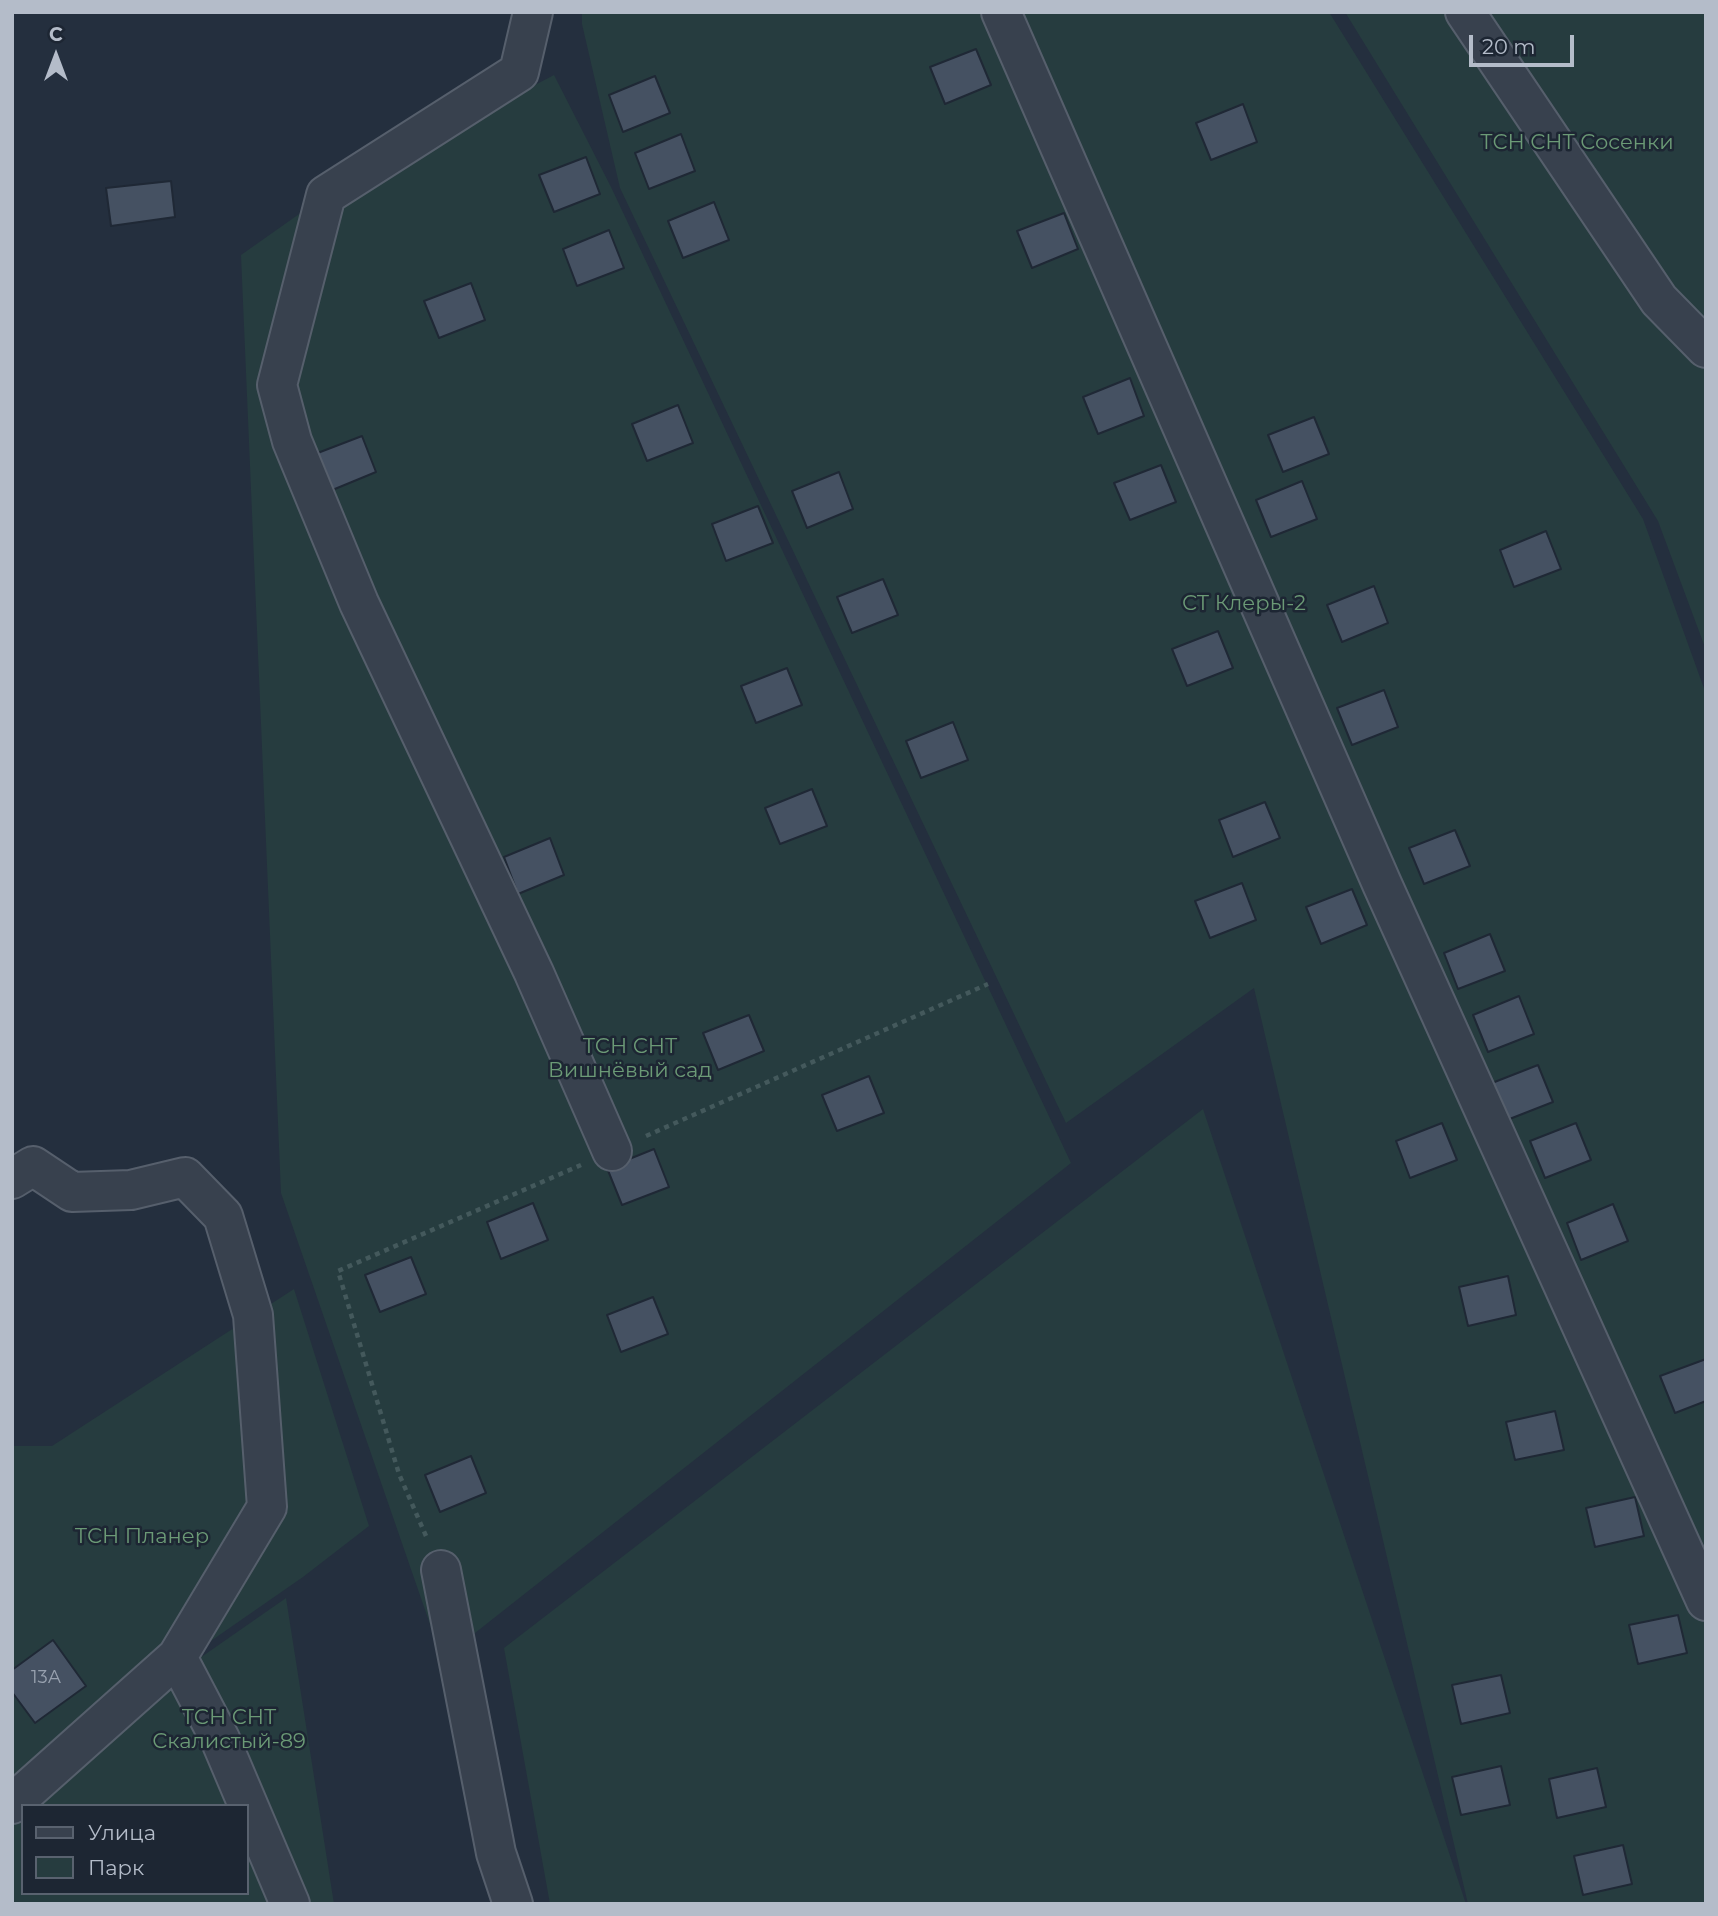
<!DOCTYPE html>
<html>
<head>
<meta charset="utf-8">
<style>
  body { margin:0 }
  #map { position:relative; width:1718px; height:1916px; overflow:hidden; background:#242f3e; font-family:Montserrat,sans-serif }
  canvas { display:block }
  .frame { position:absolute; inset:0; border:14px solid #b4bcc9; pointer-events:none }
  .legend { position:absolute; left:21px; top:1804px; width:228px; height:91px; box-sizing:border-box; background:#1d2633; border:2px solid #59626f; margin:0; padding:9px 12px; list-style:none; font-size:21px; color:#b4bcc9 }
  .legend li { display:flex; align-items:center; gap:14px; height:35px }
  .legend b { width:35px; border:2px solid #59626f }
  .north { position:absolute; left:21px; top:21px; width:70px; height:70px; -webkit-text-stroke:5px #1d2633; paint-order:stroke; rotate:0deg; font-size:19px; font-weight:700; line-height:28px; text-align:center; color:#b4bcc9 }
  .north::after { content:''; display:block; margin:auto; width:24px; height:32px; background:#b4bcc9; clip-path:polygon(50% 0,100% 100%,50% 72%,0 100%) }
  .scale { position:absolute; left:1469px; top:35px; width:105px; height:32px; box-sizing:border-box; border:4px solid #b4bcc9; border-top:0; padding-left:9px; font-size:21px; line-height:24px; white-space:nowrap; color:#b4bcc9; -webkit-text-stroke:5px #1d2633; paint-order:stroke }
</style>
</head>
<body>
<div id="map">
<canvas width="1718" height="1916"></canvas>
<div class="frame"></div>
<ul class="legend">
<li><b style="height:9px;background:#38414e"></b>Улица</li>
<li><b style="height:19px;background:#263c3f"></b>Парк</li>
</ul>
<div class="north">С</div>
<div class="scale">20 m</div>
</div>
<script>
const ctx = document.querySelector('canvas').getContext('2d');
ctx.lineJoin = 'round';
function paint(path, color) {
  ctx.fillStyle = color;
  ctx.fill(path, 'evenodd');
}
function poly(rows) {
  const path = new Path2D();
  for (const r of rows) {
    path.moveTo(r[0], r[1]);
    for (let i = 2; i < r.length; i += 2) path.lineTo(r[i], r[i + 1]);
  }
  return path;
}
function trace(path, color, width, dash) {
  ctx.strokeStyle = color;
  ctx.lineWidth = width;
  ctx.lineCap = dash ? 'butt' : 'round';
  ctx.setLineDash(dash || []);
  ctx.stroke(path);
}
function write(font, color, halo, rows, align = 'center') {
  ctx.font = font + ' Montserrat,sans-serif';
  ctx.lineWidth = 5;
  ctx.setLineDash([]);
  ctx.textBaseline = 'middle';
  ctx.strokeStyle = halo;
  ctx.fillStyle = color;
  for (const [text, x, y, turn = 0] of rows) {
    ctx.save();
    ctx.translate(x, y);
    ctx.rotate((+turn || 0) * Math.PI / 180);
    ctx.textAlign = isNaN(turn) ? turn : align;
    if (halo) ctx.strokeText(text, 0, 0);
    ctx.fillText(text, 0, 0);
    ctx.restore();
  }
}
paint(poly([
  [582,12,1329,12,1643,519,1706,694,1706,1904,1468,1904,1254,988,1066,1123,620,188,582,24],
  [1345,12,1706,12,1706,650,1658,521],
  [554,75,611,187,1071,1163,442,1659,281,1193,241,255,326,195],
  [1203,1109,1466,1904,550,1904,504,1648],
  [294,1289,369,1526,303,1577,12,1779,12,1446,52,1446],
  [286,1598,334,1904,12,1904,12,1789],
  [23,1806,247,1806,247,1893,23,1893]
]), '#263c3f');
const building = poly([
  [976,49,991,85,945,104,930,67,976,49],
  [655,76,670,113,623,132,609,95,655,76],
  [1243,104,1257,142,1211,160,1196,123,1243,104],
  [681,134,695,171,649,189,635,153,681,134],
  [586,157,600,194,554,212,539,175,586,157],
  [171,181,175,217,111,226,106,188,171,181],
  [714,202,729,240,683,258,668,221,714,202],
  [1064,213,1078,249,1032,268,1017,231,1064,213],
  [609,230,624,268,577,286,563,249,609,230],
  [471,283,485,320,439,338,424,301,471,283],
  [1130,378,1144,416,1098,434,1083,397,1130,378],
  [678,405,693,443,647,461,632,424,678,405],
  [1314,417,1329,454,1283,472,1268,435,1314,417],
  [362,436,376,472,330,491,315,454,362,436],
  [1161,465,1176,502,1130,520,1114,483,1161,465],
  [839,472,853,509,807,528,792,491,839,472],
  [1302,481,1317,519,1271,537,1256,500,1302,481],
  [758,506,773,543,726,561,712,524,758,506],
  [1546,531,1561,569,1514,587,1500,550,1546,531],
  [883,579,898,615,852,633,837,597,883,579],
  [1374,586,1388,623,1342,642,1327,605,1374,586],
  [1218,631,1233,668,1187,686,1172,649,1218,631],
  [787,668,802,705,756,723,741,686,787,668],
  [1384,690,1398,727,1352,745,1337,708,1384,690],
  [953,722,968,760,921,778,906,741,953,722],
  [812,789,827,826,780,844,765,808,812,789],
  [1265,802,1280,838,1233,857,1219,820,1265,802],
  [1455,830,1470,866,1424,884,1409,848,1455,830],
  [550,838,564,875,518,894,504,857,550,838],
  [1242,883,1256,920,1210,938,1195,901,1242,883],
  [1352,889,1367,925,1321,944,1306,907,1352,889],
  [1490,934,1505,971,1458,989,1444,953,1490,934],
  [1519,996,1534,1034,1488,1052,1473,1015,1519,996],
  [749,1015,764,1051,718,1070,703,1033,749,1015],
  [1538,1065,1553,1102,1507,1120,1492,1083,1538,1065],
  [869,1076,884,1113,837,1131,822,1095,869,1076],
  [1442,1123,1457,1160,1410,1178,1396,1141,1442,1123],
  [1576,1123,1591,1160,1545,1178,1530,1141,1576,1123],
  [654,1149,669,1187,622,1205,607,1168,654,1149],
  [533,1203,548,1240,501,1259,487,1222,533,1203],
  [1613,1204,1628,1241,1581,1260,1567,1223,1613,1204],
  [411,1257,426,1294,380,1312,365,1275,411,1257],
  [1508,1276,1516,1315,1468,1326,1459,1287,1508,1276],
  [653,1297,668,1334,621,1352,607,1315,653,1297],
  [1706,1359,1706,1401,1675,1413,1660,1376,1706,1359],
  [1555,1411,1564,1450,1515,1460,1506,1422,1555,1411],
  [471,1456,486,1493,440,1512,425,1475,471,1456],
  [1635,1497,1644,1536,1595,1547,1586,1508,1635,1497],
  [1678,1615,1687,1653,1638,1664,1629,1625,1678,1615],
  [53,1640,86,1686,35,1723,12,1692,12,1670,53,1640],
  [1501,1675,1510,1713,1461,1724,1452,1685,1501,1675],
  [1501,1766,1510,1805,1461,1815,1452,1777,1501,1766],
  [1597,1768,1606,1807,1557,1818,1549,1779,1597,1768],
  [1623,1845,1632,1884,1583,1895,1574,1856,1623,1845]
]);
paint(building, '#455162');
trace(building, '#1f2835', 2);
const minor = poly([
  [533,12,519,72,326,195,277,385,292,441,359,603,534,973,612,1151],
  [1001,12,1382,884,1706,1601],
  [1465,12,1659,300,1706,348],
  [12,1179,33,1166,72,1192,131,1190,185,1177,223,1216,253,1315,267,1507,177,1657,220,1739,290,1904],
  [441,1570,496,1853,513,1904],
  [12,1804,177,1657]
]);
trace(minor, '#565f6c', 42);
trace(poly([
  [646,1136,988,984],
  [426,1536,399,1474,338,1271,581,1165]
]), '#44595c', 4.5, [5, 5]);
trace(minor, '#38414e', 38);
write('18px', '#98a1af', null, [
  ["13А",46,1678]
]);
write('21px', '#6b9a76', '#1d2633', [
  ["ТСН СНТ Сосенки",1577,143],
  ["СТ Клеры-2",1244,604],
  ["ТСН СНТ",630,1047],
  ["Вишнёвый сад",630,1071],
  ["ТСН Планер",142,1537],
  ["ТСН СНТ",229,1718],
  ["Скалистый-89",229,1742]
]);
</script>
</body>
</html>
